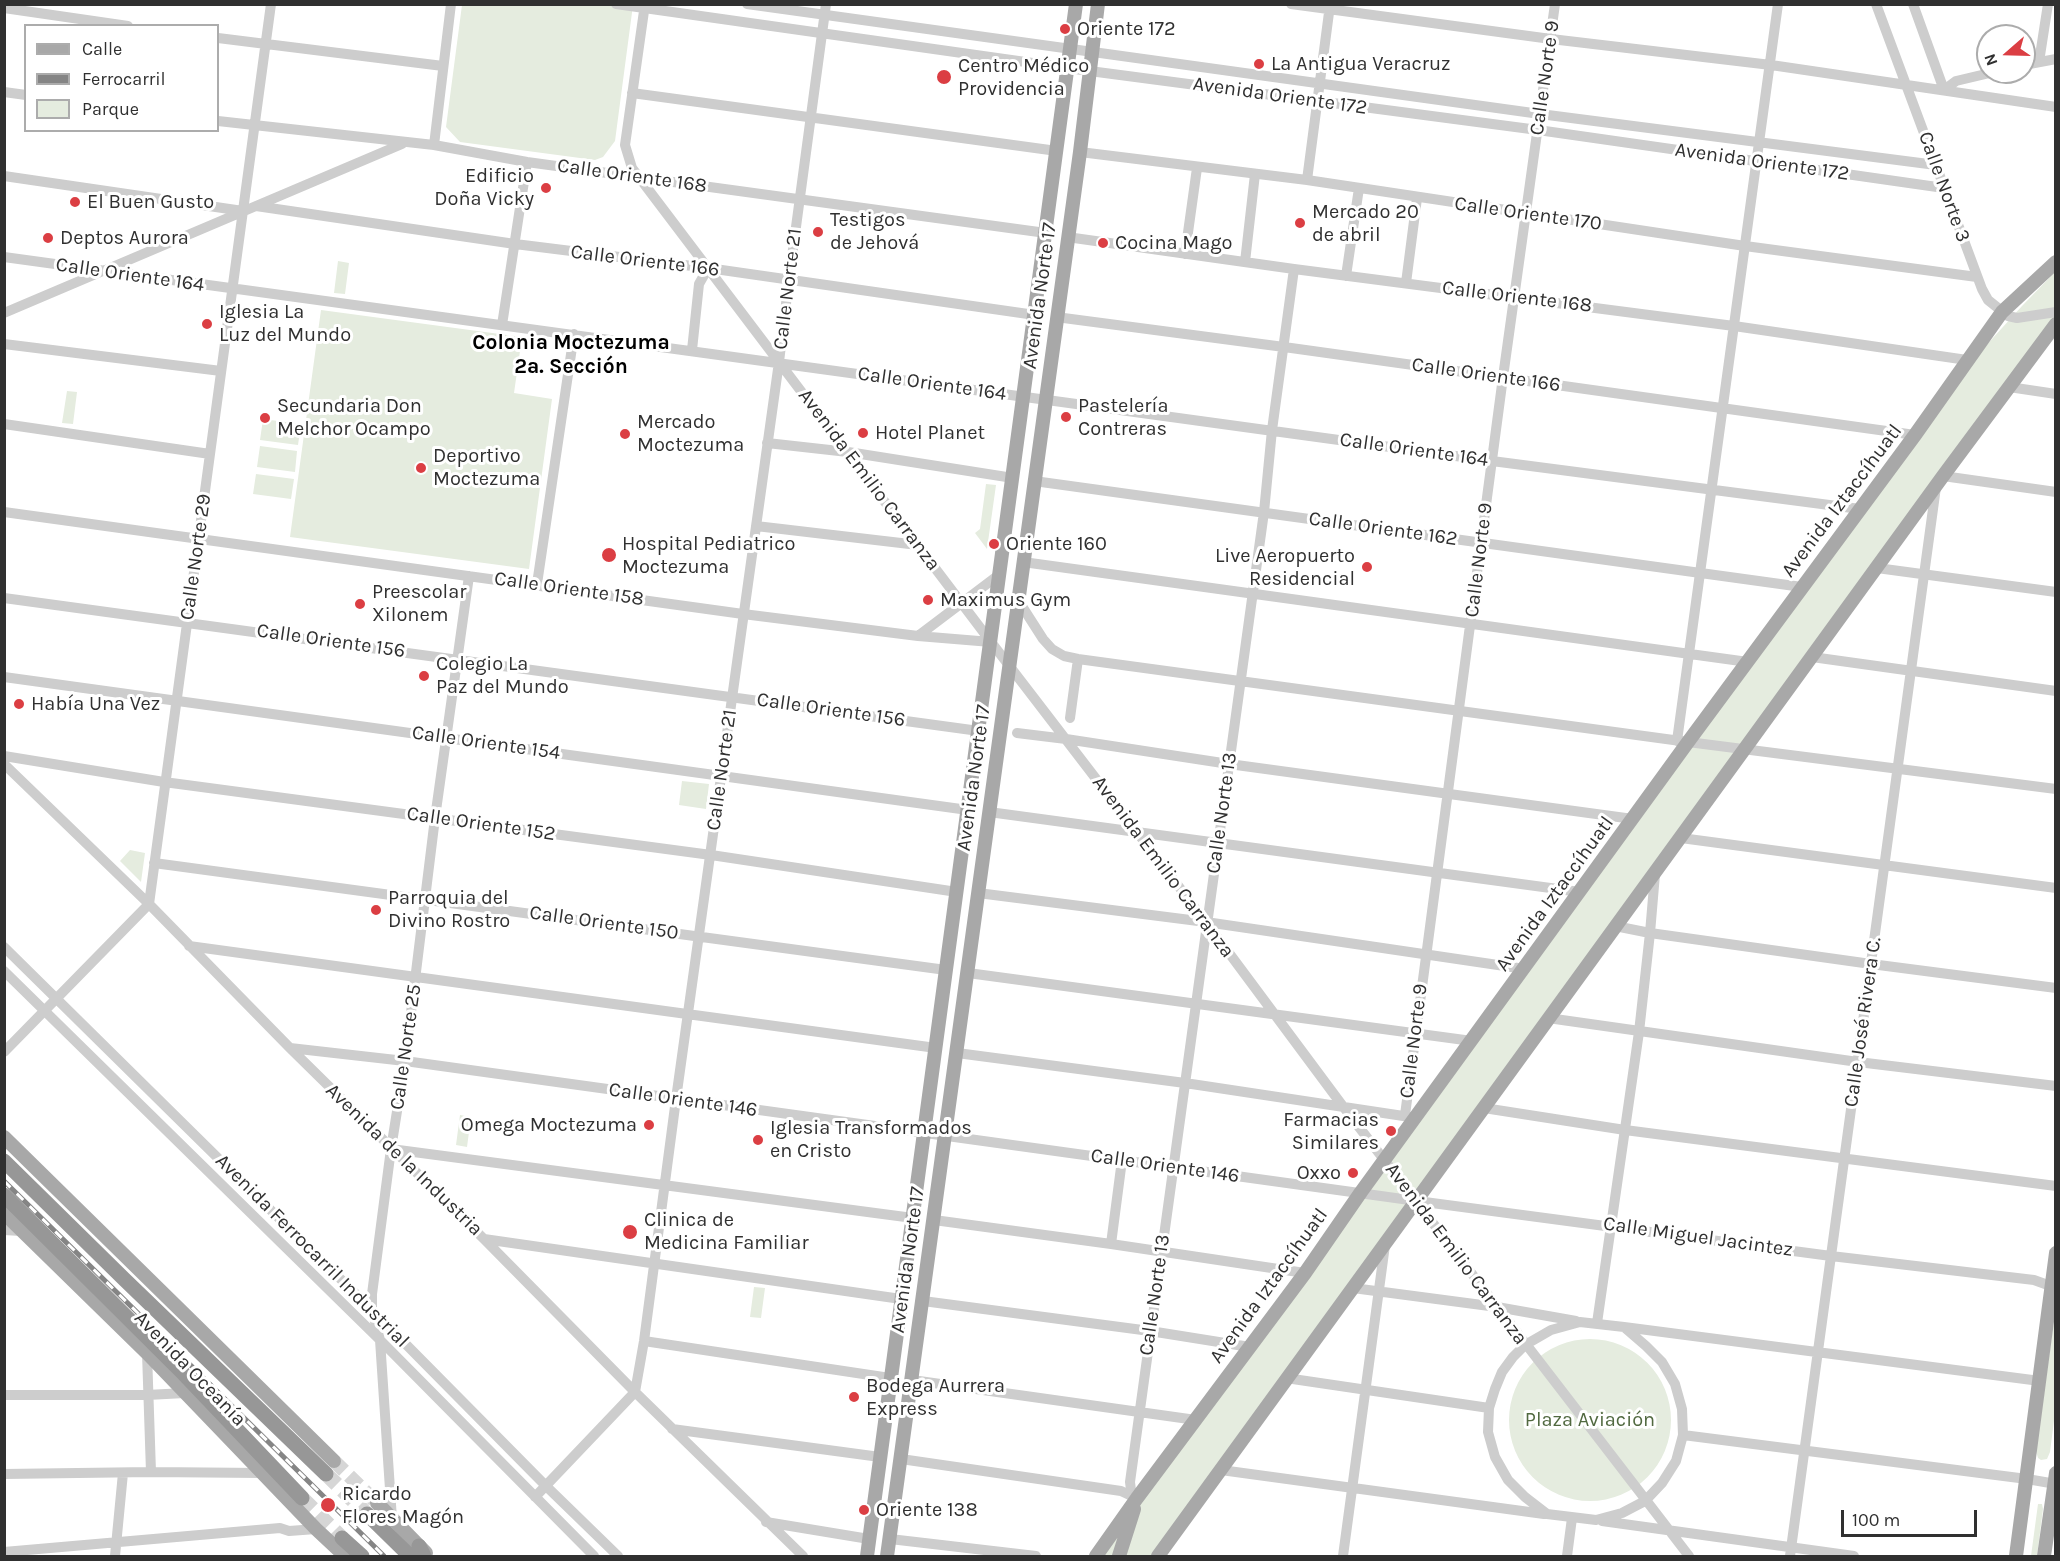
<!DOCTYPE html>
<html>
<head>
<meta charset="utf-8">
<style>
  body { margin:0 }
  #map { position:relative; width:2060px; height:1561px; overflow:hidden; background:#fff; font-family:Karla,sans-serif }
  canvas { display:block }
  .frame { position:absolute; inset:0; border:6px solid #303030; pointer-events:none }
  .legend { position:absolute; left:24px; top:24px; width:195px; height:108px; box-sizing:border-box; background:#fff; border:2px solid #acacac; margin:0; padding:8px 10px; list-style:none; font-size:18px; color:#303030 }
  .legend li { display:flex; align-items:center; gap:12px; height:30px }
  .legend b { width:30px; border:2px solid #acacac }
  .north { position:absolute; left:1976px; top:24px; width:60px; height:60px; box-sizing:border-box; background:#fff; border:2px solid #acacac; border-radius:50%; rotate:250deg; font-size:16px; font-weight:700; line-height:24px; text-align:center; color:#303030 }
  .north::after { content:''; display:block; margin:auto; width:21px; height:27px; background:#db3e43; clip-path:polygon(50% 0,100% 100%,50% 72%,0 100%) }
  .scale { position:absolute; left:1841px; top:1510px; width:136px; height:27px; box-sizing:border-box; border:3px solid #303030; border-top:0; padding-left:8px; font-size:18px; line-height:21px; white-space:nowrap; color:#303030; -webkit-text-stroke:4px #fff; paint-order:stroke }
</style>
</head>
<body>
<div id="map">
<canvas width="2060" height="1561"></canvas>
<div class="frame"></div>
<ul class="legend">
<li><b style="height:8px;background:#a8a8a8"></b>Calle</li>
<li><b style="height:8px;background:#858585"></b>Ferrocarril</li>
<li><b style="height:16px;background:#e5ecdf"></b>Parque</li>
</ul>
<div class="north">N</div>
<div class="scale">100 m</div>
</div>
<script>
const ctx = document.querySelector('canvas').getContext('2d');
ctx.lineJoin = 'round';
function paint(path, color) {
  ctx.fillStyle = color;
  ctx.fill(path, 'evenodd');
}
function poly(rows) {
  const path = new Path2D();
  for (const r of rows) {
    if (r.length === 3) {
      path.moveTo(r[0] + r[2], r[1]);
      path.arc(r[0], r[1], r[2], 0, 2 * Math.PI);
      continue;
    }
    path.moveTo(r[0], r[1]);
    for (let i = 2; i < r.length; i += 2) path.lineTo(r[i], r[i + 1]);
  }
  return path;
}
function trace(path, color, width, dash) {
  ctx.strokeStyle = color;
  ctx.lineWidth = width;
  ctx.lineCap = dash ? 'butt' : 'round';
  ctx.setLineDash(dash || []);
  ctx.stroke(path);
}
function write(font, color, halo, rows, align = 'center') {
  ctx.font = font + ' Karla,sans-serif';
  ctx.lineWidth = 6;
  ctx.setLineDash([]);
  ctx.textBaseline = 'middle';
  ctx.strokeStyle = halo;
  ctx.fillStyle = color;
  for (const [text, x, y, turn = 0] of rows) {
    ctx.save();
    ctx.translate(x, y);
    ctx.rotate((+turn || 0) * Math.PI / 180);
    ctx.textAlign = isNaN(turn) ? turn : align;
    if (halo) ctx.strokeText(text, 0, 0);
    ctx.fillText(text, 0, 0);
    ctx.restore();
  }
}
paint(poly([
  [462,5,633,5,615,141,603,157,595,160,460,142,446,127],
  [338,261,349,263,345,294,334,293],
  [2055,272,2055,316,1157,1556,1102,1556,1972,361,2022,306],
  [321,310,522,337,514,393,552,399,529,569,290,537],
  [67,391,77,392,73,424,62,423],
  [263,419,301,424,298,445,260,440],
  [260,446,297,451,295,472,257,467],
  [256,474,294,479,291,499,253,494],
  [986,484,996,485,987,549,975,533,980,529],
  [682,781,709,784,706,809,679,805],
  [130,850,145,853,141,882,120,861],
  [460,1115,471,1117,467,1147,456,1145],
  [754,1287,765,1288,761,1318,750,1317],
  [2055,1313,2055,1413,2050,1452,2047,1459,2041,1460,2038,1458,2036,1451],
  [1590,1420,81],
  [2038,1504,2042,1504,2043,1509,2037,1556,2031,1556]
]), '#e5ecdf');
trace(poly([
  [334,1461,377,1503]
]), '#d6d6d6', 14, [14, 7]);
trace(poly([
  [326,1474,367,1514],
  [302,1498,342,1538]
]), '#d6d6d6', 15, [15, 8]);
trace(poly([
  [616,4,1082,70,1538,130,1944,188],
  [645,4,625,145,632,168,991,642,1206,922,1342,1105,1689,1556],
  [747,4,1540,114,1936,165],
  [1291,4,1551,39,1771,65,2056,107],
  [1876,4,1982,289,1988,300,2008,316,2017,318,2056,312],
  [1913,4,1944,90,1956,81,1994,72],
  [4,8,128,26],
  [218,38,443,66],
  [2039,62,2048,4],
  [2024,65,2056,59],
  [4,92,26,95],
  [632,93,1057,151],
  [218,121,434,145,527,162,1046,233],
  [434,145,451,4],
  [1080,152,1307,180,1745,246,1977,277],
  [4,176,243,211],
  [1307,180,1330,5],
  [256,206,515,244,708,268,1035,315],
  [1067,237,1294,269,1734,326,1967,360],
  [1185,254,1197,168],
  [4,257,1492,461,1860,509],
  [1245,262,1255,174],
  [1346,276,1359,188],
  [1406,283,1417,198],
  [4,313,402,144],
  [1056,317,1284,347,1915,435],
  [502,325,527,162],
  [4,344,221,371],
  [692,350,699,284,708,268],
  [2009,387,2056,394],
  [4,424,210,454],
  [767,443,848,452,1013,478],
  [1943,476,2056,492],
  [1034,481,1802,587],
  [4,512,743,614,918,636,991,642],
  [756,526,918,545],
  [1023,562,1748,662],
  [1877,568,2056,592],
  [537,584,574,334],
  [4,598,979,731],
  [1018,600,1043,639,1052,649,1064,656,1078,659,1688,742,2056,789],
  [918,636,1000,574],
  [1812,657,2056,691],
  [4,677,968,810],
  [1070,718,1078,659],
  [1017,733,1066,739,1229,764,1633,819],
  [1677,741,1778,4],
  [4,756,164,782,711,855,957,892],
  [4,764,149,904,290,1048,484,1239,635,1392,803,1556],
  [989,812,1580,892],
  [1681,838,2056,888],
  [154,863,946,970],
  [978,893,1206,922,1525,969],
  [1615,926,1650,933,1871,964,2056,988],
  [189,946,936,1048],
  [4,947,372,1310,546,1486,618,1556],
  [4,971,380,1340,594,1556],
  [968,973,1472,1041],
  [1548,1018,1858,1062,2056,1086],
  [290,1048,405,1061,1417,1201,1831,1256,2034,1280,2056,1288],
  [4,1052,149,904,271,4],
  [957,1053,1185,1083,1410,1117],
  [1484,1108,1625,1130,2056,1186],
  [1405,1115,1503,377,1555,4],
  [391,1149,913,1218],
  [934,1220,1111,1244,1305,1273],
  [4,1230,21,1231],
  [484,1239,901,1299],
  [1111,1244,1122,1160],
  [1353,1288,1497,1307,1576,1321],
  [923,1301,1150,1331,1250,1347],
  [1580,1322,1624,1327,1646,1346,1662,1362,1675,1384,1682,1409,1683,1435,1676,1461,1662,1483,1645,1501,1622,1513,1596,1520,1547,1514,1525,1497,1508,1480,1495,1457,1488,1432,1489,1408,1495,1389,1502,1372,1513,1357,1525,1345,1551,1330,1580,1322],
  [1597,1323,1639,1032,1650,933,1655,874],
  [1624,1327,2040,1381],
  [644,1341,890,1378],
  [147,1353,151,1472],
  [1286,1378,1489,1408],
  [912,1380,1196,1420],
  [4,1395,147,1395,185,1393],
  [672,1429,880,1457],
  [1683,1435,2027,1479,2056,1484],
  [901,1459,1121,1491,1136,1498],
  [1221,1470,1544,1514],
  [4,1474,151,1472,261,1473],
  [535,1497,635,1392,644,1341,676,1099,779,362,789,279,826,4],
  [1137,1498,1131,1490,1130,1482,1264,512,1272,430,1294,269],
  [392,1519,380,1340,372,1310,372,1294,391,1149,405,1061,435,818,469,576],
  [1602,1521,1854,1556],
  [766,1522,869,1539],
  [890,1539,1036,1556],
  [4,1552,280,1528,289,1531,316,1529],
  [115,1556,123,1473],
  [1343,1556,1385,1245],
  [1567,1556,1572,1518],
  [1790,1556,1936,487]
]), '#cdcdcd', 10);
trace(poly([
  [4,1137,334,1461],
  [4,1213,147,1353,316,1529,345,1556],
  [377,1503,426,1553],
  [867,1556,1076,4],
  [887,1556,1080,152,1098,4],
  [1096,1556,1137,1498,1305,1273,1361,1192,1688,742,1915,435,2002,312,2056,262],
  [1119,1556,1134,1509],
  [1158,1556,1943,476,2056,324],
  [2016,1556,2056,1253],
  [2044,1556,2056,1473]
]), '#a8a8a8', 14);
trace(poly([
  [4,1161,124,1279,326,1474],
  [4,1195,184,1374,302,1498],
  [367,1514,410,1556],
  [342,1538,362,1556],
  [419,1546,424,1556]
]), '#979797', 15);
const rail = poly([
  [4,1181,384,1556]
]);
trace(rail, '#858585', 5);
trace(rail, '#fff', 3, [9]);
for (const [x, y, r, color] of [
  [1065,29,6,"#db3e43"],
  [1259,64,6,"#db3e43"],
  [944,77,8,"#db3e43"],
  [546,188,6,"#db3e43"],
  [75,202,6,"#db3e43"],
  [1300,223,6,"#db3e43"],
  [818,232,6,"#db3e43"],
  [48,238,6,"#db3e43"],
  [1103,243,6,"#db3e43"],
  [207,324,6,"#db3e43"],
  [1066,417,6,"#db3e43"],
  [265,418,6,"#db3e43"],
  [863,433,6,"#db3e43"],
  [625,434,6,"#db3e43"],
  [421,468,6,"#db3e43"],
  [994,544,6,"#db3e43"],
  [609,555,8,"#db3e43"],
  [1367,567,6,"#db3e43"],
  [928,600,6,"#db3e43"],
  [360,604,6,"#db3e43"],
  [424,676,6,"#db3e43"],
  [19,704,6,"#db3e43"],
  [376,910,6,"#db3e43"],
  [649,1125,6,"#db3e43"],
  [1391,1131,6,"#db3e43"],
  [758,1140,6,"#db3e43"],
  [1353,1173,6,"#db3e43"],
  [630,1232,8,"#db3e43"],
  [854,1397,6,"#db3e43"],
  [328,1505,8,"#db3e43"],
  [864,1510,6,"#db3e43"]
]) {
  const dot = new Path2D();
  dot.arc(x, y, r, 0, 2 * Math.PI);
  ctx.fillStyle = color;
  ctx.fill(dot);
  trace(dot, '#fff', 2);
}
write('20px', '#303030', '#fff', [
  ["Oriente 172",1077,29],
  ["La Antigua Veracruz",1271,64],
  ["Centro Médico",958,66],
  ["Providencia",958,89],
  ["Edificio",534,176,"right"],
  ["Doña Vicky",534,199,"right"],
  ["El Buen Gusto",87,202],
  ["Mercado 20",1312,212],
  ["de abril",1312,235],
  ["Testigos",830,220],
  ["de Jehová",830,243],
  ["Deptos Aurora",60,238],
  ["Cocina Mago",1115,243],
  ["Iglesia La",219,312],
  ["Luz del Mundo",219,335],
  ["Secundaria Don",277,406],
  ["Melchor Ocampo",277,429],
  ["Pastelería",1078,406],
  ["Contreras",1078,429],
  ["Mercado",637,422],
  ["Moctezuma",637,445],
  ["Hotel Planet",875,433],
  ["Deportivo",433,456],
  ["Moctezuma",433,479],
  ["Hospital Pediatrico",622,544],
  ["Moctezuma",622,567],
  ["Oriente 160",1006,544],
  ["Live Aeropuerto",1355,556,"right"],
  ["Residencial",1355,579,"right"],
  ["Preescolar",372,592],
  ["Xilonem",372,615],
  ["Maximus Gym",940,600],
  ["Colegio La",436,664],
  ["Paz del Mundo",436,687],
  ["Había Una Vez",31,704],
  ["Parroquia del",388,898],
  ["Divino Rostro",388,921],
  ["Farmacias",1379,1120,"right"],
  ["Similares",1379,1143,"right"],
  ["Omega Moctezuma",637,1125,"right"],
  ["Iglesia Transformados",770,1128],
  ["en Cristo",770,1151],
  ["Oxxo",1341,1173,"right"],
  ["Clinica de",644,1220],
  ["Medicina Familiar",644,1243],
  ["Bodega Aurrera",866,1386],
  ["Express",866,1409],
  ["Ricardo",342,1494],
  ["Flores Magón",342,1517],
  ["Oriente 138",876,1510]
], 'left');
write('20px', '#303030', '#fff', [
  ["Calle Norte 9",1545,78,-82],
  ["Avenida Oriente 172",1280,96,8],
  ["Avenida Oriente 172",1762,162,8],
  ["Calle Oriente 168",632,176,8],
  ["Calle Norte 3",1944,187,70],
  ["Calle Oriente 170",1528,214,8],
  ["Calle Oriente 166",645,261,7],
  ["Calle Oriente 164",130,275,8],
  ["Calle Norte 21",788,289,-83],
  ["Avenida Norte 17",1040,296,-82],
  ["Calle Oriente 168",1517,297,7],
  ["Calle Oriente 166",1486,375,8],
  ["Calle Oriente 164",932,384,8],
  ["Calle Oriente 164",1414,450,8],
  ["Avenida Emilio Carranza",869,480,53],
  ["Avenida Iztaccíhuatl",1842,501,-53],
  ["Calle Oriente 162",1383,529,8],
  ["Calle Norte 29",196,557,-82],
  ["Calle Norte 9",1479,560,-83],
  ["Calle Oriente 158",569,589,8],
  ["Calle Oriente 156",331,641,8],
  ["Calle Oriente 156",831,710,8],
  ["Calle Oriente 154",486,743,8],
  ["Calle Norte 21",722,770,-82],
  ["Avenida Norte 17",974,778,-82],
  ["Calle Norte 13",1222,813,-82],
  ["Calle Oriente 152",481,824,8],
  ["Avenida Emilio Carranza",1163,867,53],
  ["Avenida Iztaccíhuatl",1555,894,-54],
  ["Calle Oriente 150",604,923,8],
  ["Calle José Rivera C.",1863,1022,-82],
  ["Calle Norte 9",1414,1041,-83],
  ["Calle Norte 25",406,1047,-82],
  ["Calle Oriente 146",683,1100,8],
  ["Avenida de la Industria",404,1160,44],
  ["Calle Oriente 146",1165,1166,8],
  ["Calle Miguel Jacintez",1698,1237,8],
  ["Avenida Ferrocarril Industrial",312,1251,45],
  ["Avenida Emilio Carranza",1456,1254,53],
  ["Avenida Norte 17",908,1260,-82],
  ["Avenida Iztaccíhuatl",1269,1286,-54],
  ["Calle Norte 13",1155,1295,-82],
  ["Avenida Oceanía",190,1369,46]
]);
write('20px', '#516940', '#fff', [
  ["Plaza Aviación",1590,1420]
]);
write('bold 21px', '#000', '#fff', [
  ["Colonia Moctezuma",571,343],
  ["2a. Sección",571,367]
]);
</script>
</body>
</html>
